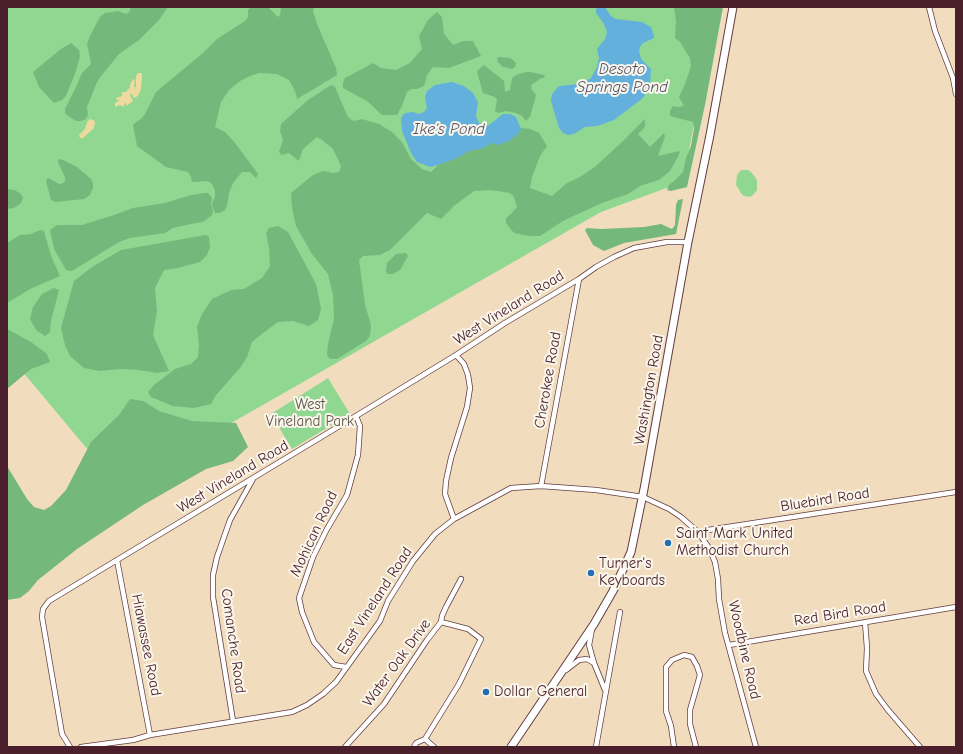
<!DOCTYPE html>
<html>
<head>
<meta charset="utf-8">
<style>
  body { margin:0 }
  #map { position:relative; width:963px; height:754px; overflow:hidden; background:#f1ddbe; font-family:"Comic Neue",sans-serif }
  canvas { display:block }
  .frame { position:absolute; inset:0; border:8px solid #4a1f2b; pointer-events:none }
</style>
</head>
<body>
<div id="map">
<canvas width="963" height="754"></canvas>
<div class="frame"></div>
</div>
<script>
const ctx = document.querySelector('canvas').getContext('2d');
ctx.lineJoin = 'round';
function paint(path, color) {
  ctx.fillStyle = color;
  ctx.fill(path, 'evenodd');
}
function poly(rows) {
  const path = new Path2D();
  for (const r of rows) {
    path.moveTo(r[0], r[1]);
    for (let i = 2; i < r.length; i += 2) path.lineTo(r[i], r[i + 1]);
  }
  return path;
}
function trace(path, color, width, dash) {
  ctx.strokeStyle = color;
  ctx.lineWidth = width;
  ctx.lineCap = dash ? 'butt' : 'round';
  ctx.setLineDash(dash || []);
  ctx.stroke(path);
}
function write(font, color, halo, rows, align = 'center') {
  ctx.font = font + ' "Comic Neue",sans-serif';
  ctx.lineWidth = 4;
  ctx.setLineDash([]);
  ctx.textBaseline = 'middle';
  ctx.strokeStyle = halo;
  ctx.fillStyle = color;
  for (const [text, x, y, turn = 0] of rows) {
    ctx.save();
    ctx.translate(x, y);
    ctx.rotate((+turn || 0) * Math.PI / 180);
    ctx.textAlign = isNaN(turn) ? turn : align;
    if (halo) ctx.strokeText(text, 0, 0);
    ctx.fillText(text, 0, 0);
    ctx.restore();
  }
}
paint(poly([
  [7,7,716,7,683,182,601,212,119,487,22,371,7,381],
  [741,170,748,170,751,172,757,180,757,190,753,195,750,197,744,196,741,193,736,185,737,175],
  [328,378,350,414,292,449,271,414]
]), '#90d792');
paint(poly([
  [131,7,168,7,159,20,139,40,119,54,101,76,97,82,87,107,88,115,86,119,81,121,76,121,68,116,65,113,65,109,76,87,82,73,91,64,87,44,90,36,100,17,105,13,118,11,126,14,129,12],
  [251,7,268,7,278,17,280,15,281,7,314,7,313,11,317,24,336,68,337,75,297,99,295,91,289,80,277,74,259,73,250,76,240,81,229,90,221,102,215,127,225,132,235,143,258,174,256,178,250,172,242,172,233,183,229,193,227,206,225,210,220,213,215,213,212,204,215,196,215,190,212,184,208,181,192,182,191,177,188,172,166,167,137,146,133,125,135,123,142,118,145,114,156,92,203,53,217,39,245,21,248,17,248,10],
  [674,7,723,7,705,105,687,187,671,191,667,190,669,185,674,181,683,172,686,158,691,146,694,128,693,122,670,116,670,111,673,106,678,107,684,106,679,97,685,84,691,66,690,58,680,42,675,38,676,21],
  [437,12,442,17,444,34,453,45,463,41,473,41,481,56,449,68,433,67,427,75,424,86,417,89,411,89,407,92,402,106,397,115,382,115,367,101,343,88,343,83,345,78,373,63,381,68,396,70,410,63,422,49,419,36,428,20],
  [71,43,79,50,80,56,76,71,66,96,62,100,54,103,39,87,33,72,61,49],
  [499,57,510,58,515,62,516,64,515,67,512,69,503,67,498,62,497,58],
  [484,65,504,81,505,92,510,90,512,78,516,75,526,72,530,72,544,75,545,77,540,79,531,85,532,90,536,95,535,99,530,117,526,121,522,116,516,113,506,111,498,113,495,111,497,100,495,97,483,93,478,75,477,71],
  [331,85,335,87,347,115,350,119,354,121,362,119,379,124,392,132,402,142,411,159,422,169,431,172,438,165,457,158,469,151,484,148,491,143,521,130,521,128,530,129,539,133,547,146,540,156,532,177,530,188,552,196,567,183,580,177,596,166,622,142,645,119,645,127,638,134,650,147,664,133,665,137,658,156,680,151,679,155,670,171,659,180,640,186,628,194,602,203,578,214,563,221,540,236,529,236,514,233,506,223,506,218,511,214,517,207,514,197,510,193,491,190,474,191,455,205,441,219,427,213,390,250,380,255,363,256,359,260,365,305,371,325,370,336,366,341,337,359,330,359,327,355,328,344,334,319,333,295,328,274,312,254,296,226,292,208,291,193,313,175,323,171,333,173,339,172,341,166,333,149,322,140,317,137,303,149,299,161,289,153,282,155,279,152,283,140,280,131,281,124,308,100],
  [61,159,77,167,91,179,93,184,93,188,90,195,84,199,56,202,51,200,46,181,48,178,50,179,59,184,63,183,65,181,65,177,58,162,58,160],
  [7,189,14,190,20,193,23,198,21,203,14,208,7,209],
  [205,193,208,193,212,198,211,203,213,211,212,215,203,222,196,223,173,228,165,233,130,238,119,242,72,271,66,270,54,249,50,230,57,225,82,225,114,215,133,208,165,203,191,195],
  [683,199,676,234,624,243,604,251,593,245,585,230,587,228,601,229,644,227,661,224,672,229,675,225,676,205,678,200],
  [278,226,288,232,316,284,321,309,318,320,309,326,293,321,278,322,263,333,252,342,247,357,240,368,216,395,211,404,194,408,173,406,151,397,148,392,154,385,175,369,191,364,198,357,199,345,197,327,202,314,212,299,231,290,244,289,262,278,270,266,269,248,266,233,269,228],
  [41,230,44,231,51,256,60,276,30,289,7,303,7,243,20,235,32,234,35,232],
  [206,235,209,237,210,247,207,255,200,262,178,268,164,270,155,288,157,311,153,335,169,371,157,373,139,370,120,369,99,371,84,368,70,356,65,345,61,328,74,281,92,267,121,250],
  [406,253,408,256,400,270,393,274,387,274,386,270,387,263,396,254],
  [54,288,59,290,51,321,50,332,45,336,36,330,30,319,33,307,42,294],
  [7,329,31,342,47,354,50,362,31,369,7,389],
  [130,399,143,401,159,411,192,421,236,423,248,447,233,461,206,469,143,505,77,549,38,580,29,591,20,598,7,600,7,466,27,499,34,507,44,510,51,506,66,490,91,442,119,415]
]), '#74b87c');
paint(poly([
  [138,73,142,73,142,76,141,89,138,96,134,98,131,93,130,96,133,100,132,102,126,106,126,102,123,107,120,105,115,107,115,103,120,100,117,100,116,98,122,96,122,92,127,92,127,90,130,88,130,85,133,79,135,80,134,87,136,87,136,76],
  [90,119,93,120,95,122,94,128,83,138,80,138,79,135,85,129,87,122]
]), '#eeda9e');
paint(poly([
  [598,7,605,7,610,15,615,19,642,22,651,27,654,36,654,38,643,43,640,47,639,51,641,59,651,69,650,86,643,98,614,120,597,126,585,127,574,134,568,135,563,133,559,128,551,101,552,94,559,86,579,84,586,81,591,78,597,67,599,58,597,49,605,39,607,32,604,24,596,13,596,9],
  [452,82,464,86,473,93,478,102,476,116,479,123,482,126,489,125,503,114,510,114,516,117,521,129,518,134,509,141,498,145,491,143,484,148,469,151,457,158,438,165,430,167,425,165,417,162,411,153,402,131,401,118,405,113,413,112,419,114,424,112,427,108,425,97,427,91,435,85]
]), '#64b0dd');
const minor = poly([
  [929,7,935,31,953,78,956,94],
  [541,486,579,279],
  [454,519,445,494,446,481,451,458,467,407,470,388,468,375,464,364,456,355],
  [698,532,708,530,956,492],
  [117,560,150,735],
  [441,622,442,616,446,607,461,579],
  [865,622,867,648,866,671,876,694,888,710,920,747],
  [592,629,589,645,594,663,605,690],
  [729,645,956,607],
  [346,667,334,665,314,642,302,612,299,598,313,557,327,529,347,495,358,455,360,426,356,416],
  [566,670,579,660,587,659,594,663],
  [233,721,213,597,213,575,217,557,230,520,253,479],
  [70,747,62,734,42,617,43,609,49,601,356,416,456,355,505,323,579,279,596,267,614,257,634,248,667,242,688,242],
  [81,747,133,740,150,735,292,712,307,705,323,694,336,682,380,621,388,601,413,561,435,534,454,519,511,488,541,486,596,490,643,497,669,509,681,517,698,532,709,548,715,562,718,579,719,599,725,633,756,747],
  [345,747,384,704,427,640,441,622,468,629,481,639,459,684,425,739],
  [414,747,416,743,425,739,434,747],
  [596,747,620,612],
  [674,747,671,726,666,711,666,667,672,660,684,655,692,657,697,666,700,675,690,710,690,724,696,747]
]);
const primary = poly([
  [511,747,594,624,613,591,631,552,644,489,688,242,710,135,733,7]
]);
trace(minor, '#633c41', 6);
trace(primary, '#633c41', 9);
trace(minor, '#fff', 4.5);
trace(primary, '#fff', 7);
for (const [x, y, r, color] of [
  [668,543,4,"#1f6fb2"],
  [591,573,4,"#1f6fb2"],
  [486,692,4,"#1f6fb2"]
]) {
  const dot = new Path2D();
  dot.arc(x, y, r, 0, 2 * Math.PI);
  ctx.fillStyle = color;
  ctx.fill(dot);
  trace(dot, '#fbf7ec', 1.5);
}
write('15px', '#4a1f2b', '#fbf7ec', [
  ["West Vineland Road",509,308,-32],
  ["Cherokee Road",548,380,-80],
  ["Washington Road",649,390,-80],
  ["West Vineland Road",233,477,-31],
  ["Bluebird Road",825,500,-9],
  ["Mohican Road",314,534,-65],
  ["East Vineland Road",375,601,-57],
  ["Red Bird Road",840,614,-9],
  ["Comanche Road",233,641,82],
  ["Hiawassee Road",146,645,79],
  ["Woodbine Road",744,650,77],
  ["Water Oak Drive",397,663,-54]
]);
write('15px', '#5f564a', '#fbf7ec', [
  ["West",310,405],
  ["Vineland Park",310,422]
]);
write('15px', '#4a1f2b', '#fbf7ec', [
  ["Saint Mark United",676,534],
  ["Methodist Church",676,551],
  ["Turner's",599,564],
  ["Keyboards",599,581],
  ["Dollar General",494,692]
], 'left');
write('italic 16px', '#535269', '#fbf7ec', [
  ["Desoto",622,69],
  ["Springs Pond",622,87],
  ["Ike's Pond",449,129]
]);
</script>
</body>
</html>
